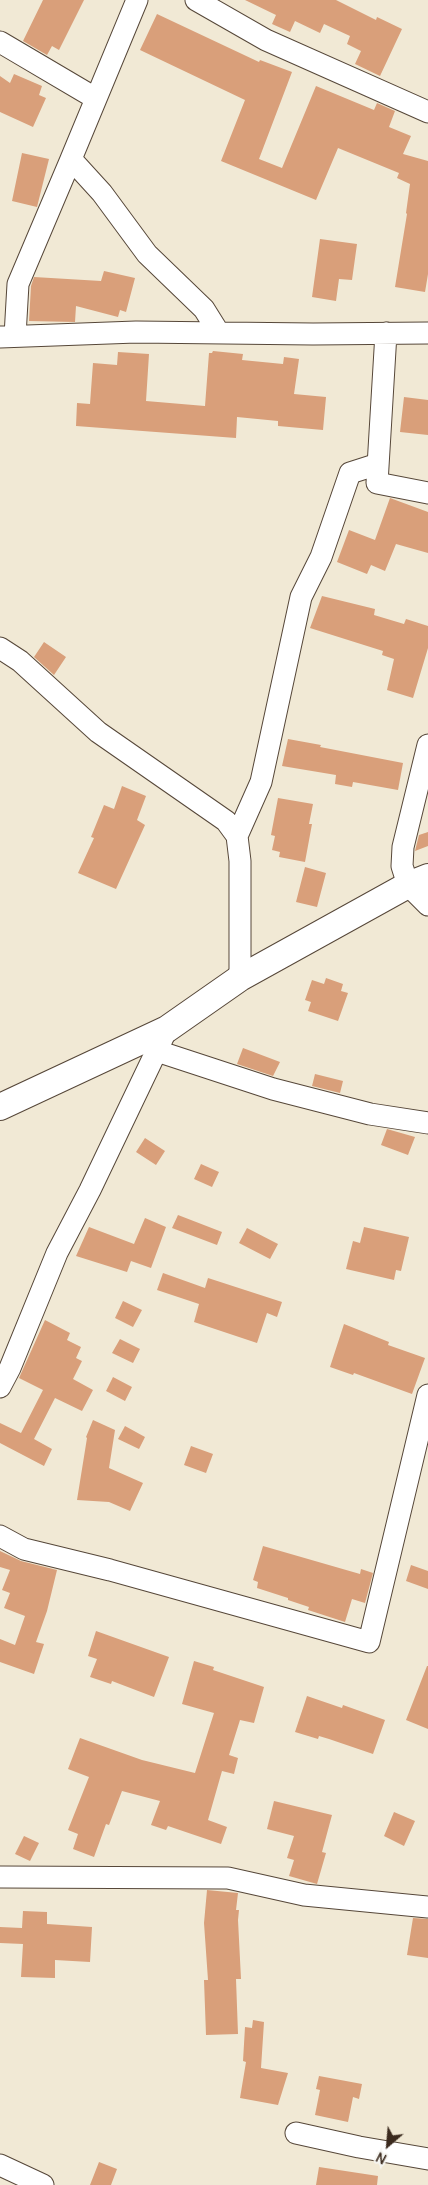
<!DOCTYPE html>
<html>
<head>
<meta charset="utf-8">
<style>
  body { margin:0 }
  #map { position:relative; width:428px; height:2185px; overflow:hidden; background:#f1e9d5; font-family:Delius,sans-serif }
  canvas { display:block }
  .north { position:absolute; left:363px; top:2120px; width:50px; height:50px; -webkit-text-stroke:4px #f6f6f2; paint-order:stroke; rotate:207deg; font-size:14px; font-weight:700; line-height:20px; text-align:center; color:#3b2a1e }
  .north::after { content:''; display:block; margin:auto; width:18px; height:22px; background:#3b2a1e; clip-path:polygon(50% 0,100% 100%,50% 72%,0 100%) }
</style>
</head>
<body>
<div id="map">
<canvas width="428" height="2185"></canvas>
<div class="north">N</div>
</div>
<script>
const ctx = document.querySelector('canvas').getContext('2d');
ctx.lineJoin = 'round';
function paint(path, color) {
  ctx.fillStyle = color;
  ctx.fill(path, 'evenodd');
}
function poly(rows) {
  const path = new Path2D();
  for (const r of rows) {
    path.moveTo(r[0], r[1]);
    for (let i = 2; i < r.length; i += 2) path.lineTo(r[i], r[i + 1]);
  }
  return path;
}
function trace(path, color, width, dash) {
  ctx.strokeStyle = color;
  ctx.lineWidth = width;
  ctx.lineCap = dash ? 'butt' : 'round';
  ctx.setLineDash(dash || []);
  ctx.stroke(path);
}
paint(poly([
  [43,0,84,0,59,50,52,46,47,55,23,41],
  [245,0,336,0,376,20,377,17,402,29,380,76,355,64,361,51,347,44,350,36,324,24,320,33,295,21,290,32,272,24,276,15],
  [157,14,259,62,260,60,292,72,259,159,282,168,316,86,374,110,377,103,395,111,389,127,411,136,403,154,428,161,428,274,425,292,395,287,407,214,406,213,410,184,397,178,399,173,338,148,316,200,221,161,245,100,140,50],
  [14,74,42,86,39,95,46,98,33,127,0,112,0,76,10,83],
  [22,153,49,159,37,207,12,201],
  [320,239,357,244,352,280,339,279,336,301,312,297],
  [104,271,135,278,126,312,120,310,118,317,76,306,75,322,29,321,31,286,34,277,101,281],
  [213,351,243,354,242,360,283,364,284,357,299,359,294,394,326,397,323,430,278,426,278,421,237,417,236,438,76,426,77,403,90,404,93,363,117,365,118,352,149,354,146,401,205,406,209,353,212,353],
  [404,397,428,400,428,435,400,432],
  [390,498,428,512,428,553,396,544,385,571,371,565,367,574,337,562,349,530,375,540],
  [322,596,375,609,374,615,404,624,406,619,428,626,428,648,413,698,387,690,394,659,382,655,383,651,310,628],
  [44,642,66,657,54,675,34,657],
  [288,739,321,745,320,747,403,763,398,790,353,782,352,787,335,784,336,775,282,766],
  [122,786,146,796,137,820,145,825,116,889,78,873,94,838,91,837,104,805,114,809],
  [278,798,313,804,309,824,312,824,305,862,279,857,280,852,272,850,275,836,271,835],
  [428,832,428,846,415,851,419,835],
  [305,867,326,873,317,907,296,902],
  [326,978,343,984,341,991,348,993,338,1021,308,1011,311,1002,305,1000,312,980,324,984],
  [243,1048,280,1062,273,1076,237,1064],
  [315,1074,343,1081,340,1093,312,1086],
  [387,1129,415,1137,408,1155,381,1145],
  [145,1138,165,1151,156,1165,136,1152],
  [201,1164,219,1172,212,1187,194,1179],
  [178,1215,222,1232,217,1245,172,1228],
  [145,1218,166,1227,151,1268,131,1261,127,1272,76,1256,89,1227,134,1244],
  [364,1227,409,1237,401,1271,396,1270,394,1280,346,1269,353,1241,360,1243],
  [247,1228,278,1244,270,1259,239,1243],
  [163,1273,205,1288,208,1278,282,1302,277,1317,267,1313,257,1343,194,1322,199,1304,157,1290],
  [123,1301,142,1310,133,1327,115,1318],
  [45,1320,70,1333,67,1340,81,1347,76,1358,82,1361,73,1379,93,1390,82,1411,55,1398,34,1439,52,1449,44,1466,0,1443,0,1423,21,1433,43,1390,19,1378],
  [344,1324,389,1342,388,1345,425,1358,412,1394,354,1373,353,1375,330,1367],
  [120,1339,140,1349,133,1363,112,1353],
  [113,1377,132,1387,125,1401,106,1391],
  [93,1420,115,1430,109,1468,143,1483,130,1511,109,1502,77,1500,87,1438,86,1437],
  [125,1426,145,1437,139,1449,118,1439],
  [191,1446,213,1454,206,1473,184,1465],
  [263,1546,360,1574,361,1569,373,1573,365,1603,352,1599,345,1622,308,1610,309,1607,288,1600,288,1598,257,1588,258,1582,253,1580],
  [0,1551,21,1561,57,1570,47,1611,36,1642,44,1644,34,1674,0,1662,0,1639,15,1645,25,1616,4,1608,10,1593,2,1590,10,1570,0,1567],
  [411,1565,428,1571,428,1589,406,1581],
  [96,1631,169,1657,154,1697,112,1681,111,1684,90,1677,97,1659,88,1656],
  [194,1661,214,1667,213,1670,264,1687,254,1723,240,1720,229,1755,238,1758,234,1774,222,1771,208,1820,227,1827,221,1844,168,1826,166,1830,151,1825,160,1801,122,1791,109,1825,106,1824,94,1857,73,1849,78,1834,68,1830,89,1777,68,1769,80,1738,142,1760,195,1773,214,1713,182,1704],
  [427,1666,428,1666,428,1729,406,1720],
  [307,1696,342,1708,343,1705,385,1720,373,1754,329,1739,319,1736,318,1739,295,1732],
  [274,1801,332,1815,322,1852,326,1853,317,1884,289,1876,294,1860,287,1858,294,1836,267,1829],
  [394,1812,415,1821,404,1846,384,1836],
  [24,1836,39,1843,30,1861,15,1854],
  [207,1890,238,1893,236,1910,239,1910,238,1920,241,1979,236,1979,238,2034,206,2035,204,1980,208,1980,204,1923],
  [23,1911,47,1912,47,1924,92,1927,90,1962,55,1960,55,1978,21,1977,23,1944,0,1943,0,1927,22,1928],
  [413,1918,428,1919,428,1958,407,1955],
  [253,2020,264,2022,261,2068,288,2073,278,2105,240,2098,246,2062,243,2061,245,2027,252,2028],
  [319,2076,362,2084,359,2099,353,2097,348,2122,315,2115,320,2090,316,2089],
  [99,2162,117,2169,111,2185,90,2185],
  [319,2167,378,2176,377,2185,316,2185]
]), '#d99f7a');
const minor = poly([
  [137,0,71,159,102,193,147,254,204,309,219,333],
  [196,0,266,40,428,112],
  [0,42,95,98],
  [386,333,377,483,428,493],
  [15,336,18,284,71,159],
  [0,337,136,332,313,334,428,333],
  [0,648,20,661,98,732,226,821,237,836,240,861,240,978],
  [428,745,403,847,402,866,408,885,428,905],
  [237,836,261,782,301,597,321,557,350,473,378,464],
  [157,1051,273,1089,370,1114,428,1123],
  [0,1387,10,1368,57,1253,90,1190,167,1029],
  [0,1536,24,1549,110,1570,369,1642,428,1395],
  [0,1877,228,1878,304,1895,428,1907],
  [296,2133,359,2147,428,2159],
  [0,2165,43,2185]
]);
const tertiary = poly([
  [0,1107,167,1029,240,978,408,885,428,877]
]);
trace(minor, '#564739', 23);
trace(tertiary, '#564739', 28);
trace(minor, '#fff', 21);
trace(tertiary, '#fff', 26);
</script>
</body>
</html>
